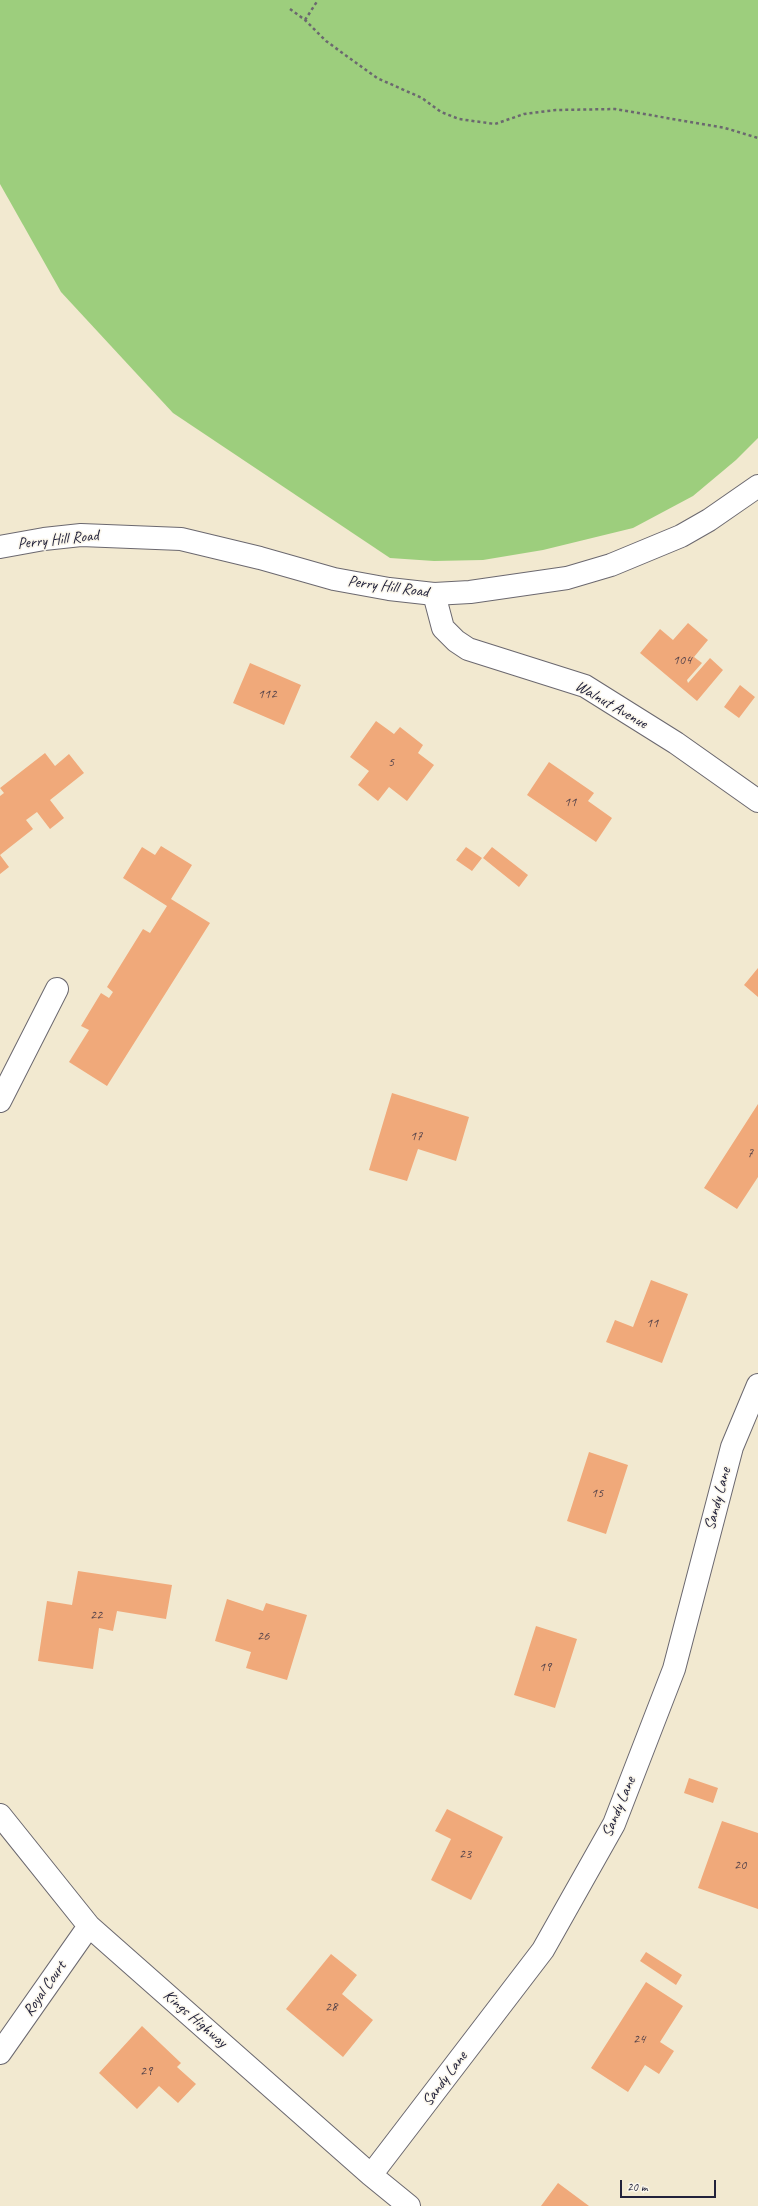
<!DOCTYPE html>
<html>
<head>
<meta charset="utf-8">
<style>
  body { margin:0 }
  #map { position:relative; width:758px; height:2206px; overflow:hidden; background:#f2e9d0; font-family:Caveat,sans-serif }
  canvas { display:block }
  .scale { position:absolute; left:620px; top:2180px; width:96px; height:18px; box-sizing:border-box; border:2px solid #22223b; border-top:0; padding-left:5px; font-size:12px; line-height:14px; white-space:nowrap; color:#22223b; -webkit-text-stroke:3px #fbf7ec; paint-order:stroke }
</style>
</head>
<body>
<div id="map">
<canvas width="758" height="2206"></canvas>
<div class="scale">20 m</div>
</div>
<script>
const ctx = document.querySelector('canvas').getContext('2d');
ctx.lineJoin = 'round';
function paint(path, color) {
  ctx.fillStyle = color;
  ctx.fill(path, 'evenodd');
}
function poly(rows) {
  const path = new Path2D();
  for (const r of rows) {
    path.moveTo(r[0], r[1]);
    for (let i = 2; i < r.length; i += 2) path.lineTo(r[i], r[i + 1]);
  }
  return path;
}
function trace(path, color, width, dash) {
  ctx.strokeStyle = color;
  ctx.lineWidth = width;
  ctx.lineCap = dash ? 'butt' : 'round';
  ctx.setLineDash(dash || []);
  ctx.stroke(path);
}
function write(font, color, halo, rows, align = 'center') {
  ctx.font = font + ' Caveat,sans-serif';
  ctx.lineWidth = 3;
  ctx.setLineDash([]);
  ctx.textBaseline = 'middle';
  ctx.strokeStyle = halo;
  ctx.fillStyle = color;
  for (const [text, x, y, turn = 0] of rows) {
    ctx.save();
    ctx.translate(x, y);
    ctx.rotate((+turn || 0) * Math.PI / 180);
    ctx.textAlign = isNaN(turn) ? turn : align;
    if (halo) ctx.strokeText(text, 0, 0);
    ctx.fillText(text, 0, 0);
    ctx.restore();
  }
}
paint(poly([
  [0,0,758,0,758,438,736,460,693,496,633,528,543,550,483,560,434,561,390,558,173,413,61,292,0,184]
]), '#9dce7d');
paint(poly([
  [688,623,708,640,694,657,702,663,687,680,688,683,710,658,723,670,697,701,640,653,660,629,673,640],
  [250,663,301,685,284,725,233,703],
  [740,685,755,697,739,718,724,707],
  [376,721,394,734,400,727,423,745,418,753,434,765,407,801,389,787,378,801,358,785,369,771,350,757],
  [45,753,55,766,69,754,84,773,50,800,64,818,50,829,37,812,26,820,33,829,0,855,0,796,4,793,0,788],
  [549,762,594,793,588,801,612,818,596,842,527,795],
  [161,846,192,865,171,899,210,923,107,1086,69,1062,89,1030,81,1026,101,993,109,998,113,992,107,987,143,929,150,933,167,906,123,878,142,847,155,855],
  [466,847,482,858,472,871,456,860],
  [492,847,528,875,519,887,483,858],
  [0,855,9,867,0,874],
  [758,968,758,997,744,985],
  [392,1093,469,1117,456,1161,418,1149,407,1181,369,1170],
  [758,1104,758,1177,737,1209,704,1188],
  [651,1280,688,1294,662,1363,606,1342,615,1320,633,1327],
  [589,1452,628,1465,606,1534,567,1521],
  [78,1571,172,1585,166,1619,117,1611,113,1631,99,1628,93,1669,38,1661,47,1601,72,1605],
  [227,1599,263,1611,266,1603,307,1615,287,1680,246,1668,251,1652,215,1641],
  [536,1626,577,1639,555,1708,514,1695],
  [689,1778,718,1788,713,1803,684,1793],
  [447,1809,503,1837,471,1900,431,1880,451,1839,435,1831],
  [722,1821,758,1833,758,1909,698,1888],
  [646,1952,682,1975,676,1985,640,1961],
  [331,1954,357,1975,342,1994,373,2020,343,2057,286,2009],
  [646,1982,683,2006,660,2042,674,2051,659,2074,645,2065,628,2092,591,2068],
  [142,2026,181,2063,177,2067,196,2084,178,2103,159,2086,137,2109,99,2073],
  [558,2183,589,2206,541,2206]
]), '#f0a97a');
const minor = poly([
  [434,594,443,628,456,641,468,649,585,686,676,743,758,801],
  [0,1101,57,989],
  [0,1815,89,1926,371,2175,409,2206],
  [0,2053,89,1926],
  [371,2175,543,1950,614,1824,674,1669,732,1447,758,1385]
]);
const tertiary = poly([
  [0,547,44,539,81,535,181,539,260,558,334,579,389,589,434,594,470,592,567,578,611,565,681,536,709,520,758,486]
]);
trace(minor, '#6b686f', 24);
trace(tertiary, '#6b686f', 24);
trace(poly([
  [290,9,305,20,326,41,377,78,422,98,441,112,459,119,495,124,524,114,556,110,615,109,725,128,758,138],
  [305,20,318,0]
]), '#6b686f', 2.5, [3, 3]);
trace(minor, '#fff', 22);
trace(tertiary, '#fff', 22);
write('14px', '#56444b', null, [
  ["104",682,660],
  ["112",267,694],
  ["5",391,762],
  ["11",570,802],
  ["17",416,1136],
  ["7",750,1153],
  ["11",652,1323],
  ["15",597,1493],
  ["22",96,1615],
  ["26",263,1636],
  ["19",545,1667],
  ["23",465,1854],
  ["20",740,1865],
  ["28",331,2007],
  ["24",639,2039],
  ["29",146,2071]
]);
write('16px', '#22223b', '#fbf7ec', [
  ["Perry Hill Road",58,540,-6],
  ["Perry Hill Road",388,587,8],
  ["Walnut Avenue",611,705,30],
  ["Sandy Lane",718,1499,-75],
  ["Sandy Lane",619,1807,-67],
  ["Royal Court",45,1989,-55],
  ["Kings Highway",195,2019,41],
  ["Sandy Lane",445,2079,-53]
]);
</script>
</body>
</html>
